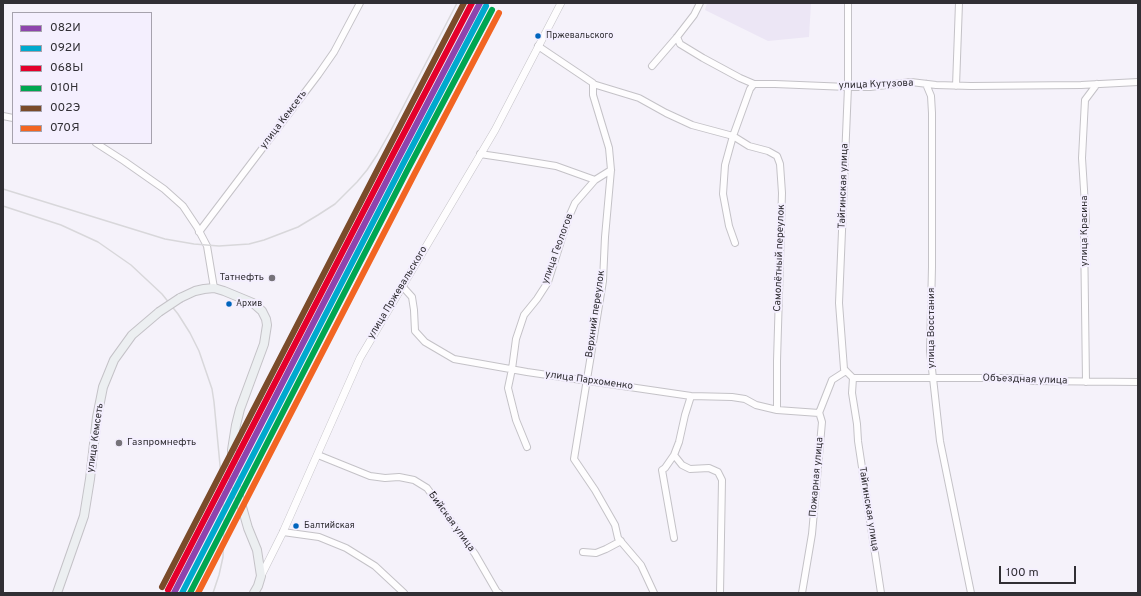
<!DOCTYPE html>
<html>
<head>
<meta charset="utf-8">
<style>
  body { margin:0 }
  #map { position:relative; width:1141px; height:596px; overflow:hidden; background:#f5f2fa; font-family:Overpass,sans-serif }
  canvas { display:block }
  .frame { position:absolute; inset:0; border:4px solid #312f34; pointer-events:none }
  .legend { position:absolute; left:12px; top:12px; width:140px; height:132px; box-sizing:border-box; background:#f4effe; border:1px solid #a6a2ad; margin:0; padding:5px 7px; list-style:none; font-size:12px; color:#312f34 }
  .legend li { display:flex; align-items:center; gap:8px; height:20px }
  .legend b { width:20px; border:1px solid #a6a2ad }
  .scale { position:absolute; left:999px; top:566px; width:77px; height:18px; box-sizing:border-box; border:2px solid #312f34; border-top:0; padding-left:5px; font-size:12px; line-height:14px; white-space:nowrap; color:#312f34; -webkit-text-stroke:3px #f4effe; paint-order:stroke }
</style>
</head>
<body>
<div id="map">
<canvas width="1141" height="596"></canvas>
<div class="frame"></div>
<ul class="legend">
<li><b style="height:5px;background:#8e44ad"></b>082И</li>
<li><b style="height:5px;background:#00a9ce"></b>092И</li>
<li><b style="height:5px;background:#e4002b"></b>068Ы</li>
<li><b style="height:5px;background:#00a651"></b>010Н</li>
<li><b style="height:5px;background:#7a4b2a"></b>002Э</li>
<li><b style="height:5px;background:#f26522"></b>070Я</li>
</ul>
<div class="scale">100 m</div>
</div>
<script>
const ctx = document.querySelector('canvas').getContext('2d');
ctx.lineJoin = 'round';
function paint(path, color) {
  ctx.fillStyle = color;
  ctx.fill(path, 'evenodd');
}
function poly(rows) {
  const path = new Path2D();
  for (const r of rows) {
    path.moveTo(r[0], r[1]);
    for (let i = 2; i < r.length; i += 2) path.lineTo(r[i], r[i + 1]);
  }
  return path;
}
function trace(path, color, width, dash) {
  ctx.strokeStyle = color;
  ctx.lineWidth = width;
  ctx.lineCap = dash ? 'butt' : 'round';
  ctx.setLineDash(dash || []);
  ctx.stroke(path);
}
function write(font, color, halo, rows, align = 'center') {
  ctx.font = font + ' Overpass,sans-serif';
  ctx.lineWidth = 4;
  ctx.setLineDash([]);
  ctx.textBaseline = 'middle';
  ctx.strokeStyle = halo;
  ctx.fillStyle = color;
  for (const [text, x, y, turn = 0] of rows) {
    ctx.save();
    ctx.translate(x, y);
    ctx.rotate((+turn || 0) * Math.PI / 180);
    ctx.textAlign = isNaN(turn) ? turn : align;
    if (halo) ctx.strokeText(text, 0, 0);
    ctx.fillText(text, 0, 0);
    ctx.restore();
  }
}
paint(poly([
  [707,3,811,3,809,37,768,41,705,10]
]), '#ece6f5');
const minor = poly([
  [848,3,848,87,839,303,844,369,853,378,1021,378,1032,381,1138,382],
  [677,37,680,44,703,58,740,78,754,84,775,84,848,87,870,87,911,82,936,85,971,86,1081,85,1138,82],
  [538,46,593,83,593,95,609,148,611,170,605,237,603,281,574,459,595,490,615,525,618,538,641,565,654,593],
  [652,66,677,37,694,15,700,3],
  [593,84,639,98,666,113,692,125,733,136,749,146,768,151,777,156,780,164,782,193,777,361,777,410],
  [926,84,931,96,932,113,932,267,930,351,940,441,971,593],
  [956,86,959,3],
  [3,116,13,118],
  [96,143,124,161,164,189,183,206,197,227,207,246,214,288],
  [480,154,507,158,556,166,595,180],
  [199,232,318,75,334,52,360,3],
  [735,243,729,226,723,194,725,165,733,136,750,89,754,84],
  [402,286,412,297,414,310,415,331,425,342,454,359,527,372,691,396,732,397,745,399,756,405,777,410,819,413,832,380,846,371],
  [853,378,852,393,857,424,858,441,881,593],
  [1086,382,1084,230,1086,221,1082,158,1085,100,1097,84],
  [527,447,516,420,508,388,512,369,516,339,524,315,537,299,548,282,568,219,575,203,595,180,611,170],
  [318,455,370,476,385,478,399,477,414,480,427,488,475,554,497,592,499,593],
  [674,455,682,465,690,469,709,468,718,472,722,480,720,593],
  [283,532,319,537,346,548,375,566,404,593],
  [674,538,662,470,665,468,674,455,679,442,685,415,691,396],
  [583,552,596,553,606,549,621,541],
  [802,593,812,534,822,422,819,412]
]);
const tertiary = poly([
  [261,576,283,532,360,358,495,130,561,3]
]);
const secondary = poly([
  [180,298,195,291,204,289,214,288,224,291,253,303,262,311,266,319,267,325,264,344,240,409,236,425,232,450,233,475,248,528,257,550,261,576,258,586,254,593],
  [57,593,84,516,90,479,97,417,103,387,114,360,132,335,159,312]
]);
trace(minor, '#c4c2c7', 8);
trace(tertiary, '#c4c2c7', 8);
trace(secondary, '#c4c2c7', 10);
trace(minor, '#fefdfe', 6);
trace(tertiary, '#fefdfe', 7);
trace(secondary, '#eceff1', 8);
trace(poly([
  [3,189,165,239,194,244,219,246,249,244,264,240,298,227,318,215,335,204,357,182,367,170,377,155,390,132,457,3],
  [3,206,61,225,98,242,131,265,162,294,178,314,190,333,199,351,212,389,214,402,222,486,224,522,223,557,219,575,213,593]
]), '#d8d7da', 1.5);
const secondaryBridge = poly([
  [159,312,180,298]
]);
trace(secondaryBridge, '#c4c2c7', 10, []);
trace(secondaryBridge, '#eceff1', 8);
trace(poly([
  [174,593,396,163,480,3]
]), '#8e44ad', 6);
trace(poly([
  [182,593,402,166,486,6]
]), '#00a9ce', 6);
trace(poly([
  [168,590,390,160,472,3]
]), '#e4002b', 6);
trace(poly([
  [190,593,408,169,492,10]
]), '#00a651', 6);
trace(poly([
  [162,587,384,157,464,3]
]), '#7a4b2a', 6);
trace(poly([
  [198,593,415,173,499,13]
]), '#f26522', 6);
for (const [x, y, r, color] of [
  [538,36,3.5,"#0065bd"],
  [272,278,4,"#767379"],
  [229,304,3.5,"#0065bd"],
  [119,443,4,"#767379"],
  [296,526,3.5,"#0065bd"]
]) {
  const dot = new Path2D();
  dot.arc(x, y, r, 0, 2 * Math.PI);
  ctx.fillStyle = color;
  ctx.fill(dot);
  trace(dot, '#f4effe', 1.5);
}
write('9px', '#312f34', '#f4effe', [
  ["Пржевальского",546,36],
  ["Архив",236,304],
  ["Балтийская",304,526]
], 'left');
write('10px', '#312f34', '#f4effe', [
  ["улица Кутузова",876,85,-2],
  ["улица Кемсеть",284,120,-53],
  ["Тайгинская улица",844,186,-88],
  ["улица Красина",1085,231,-90],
  ["улица Геологов",558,249,-70],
  ["Самолётный переулок",780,258,-88],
  ["улица Пржевальского",398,293,-59],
  ["Верхний переулок",596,314,-82],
  ["улица Восстания",932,328,-90],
  ["Объездная улица",1025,380,2],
  ["улица Пархоменко",589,381,8],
  ["улица Кемсеть",96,438,-82],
  ["Пожарная улица",817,477,-85],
  ["Тайгинская улица",868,509,81],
  ["Бийская улица",451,522,54]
]);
write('10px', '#312f34', '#f4effe', [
  ["Татнефть",264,278],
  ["Газпромнефть",127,443,"left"]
], 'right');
</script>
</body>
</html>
